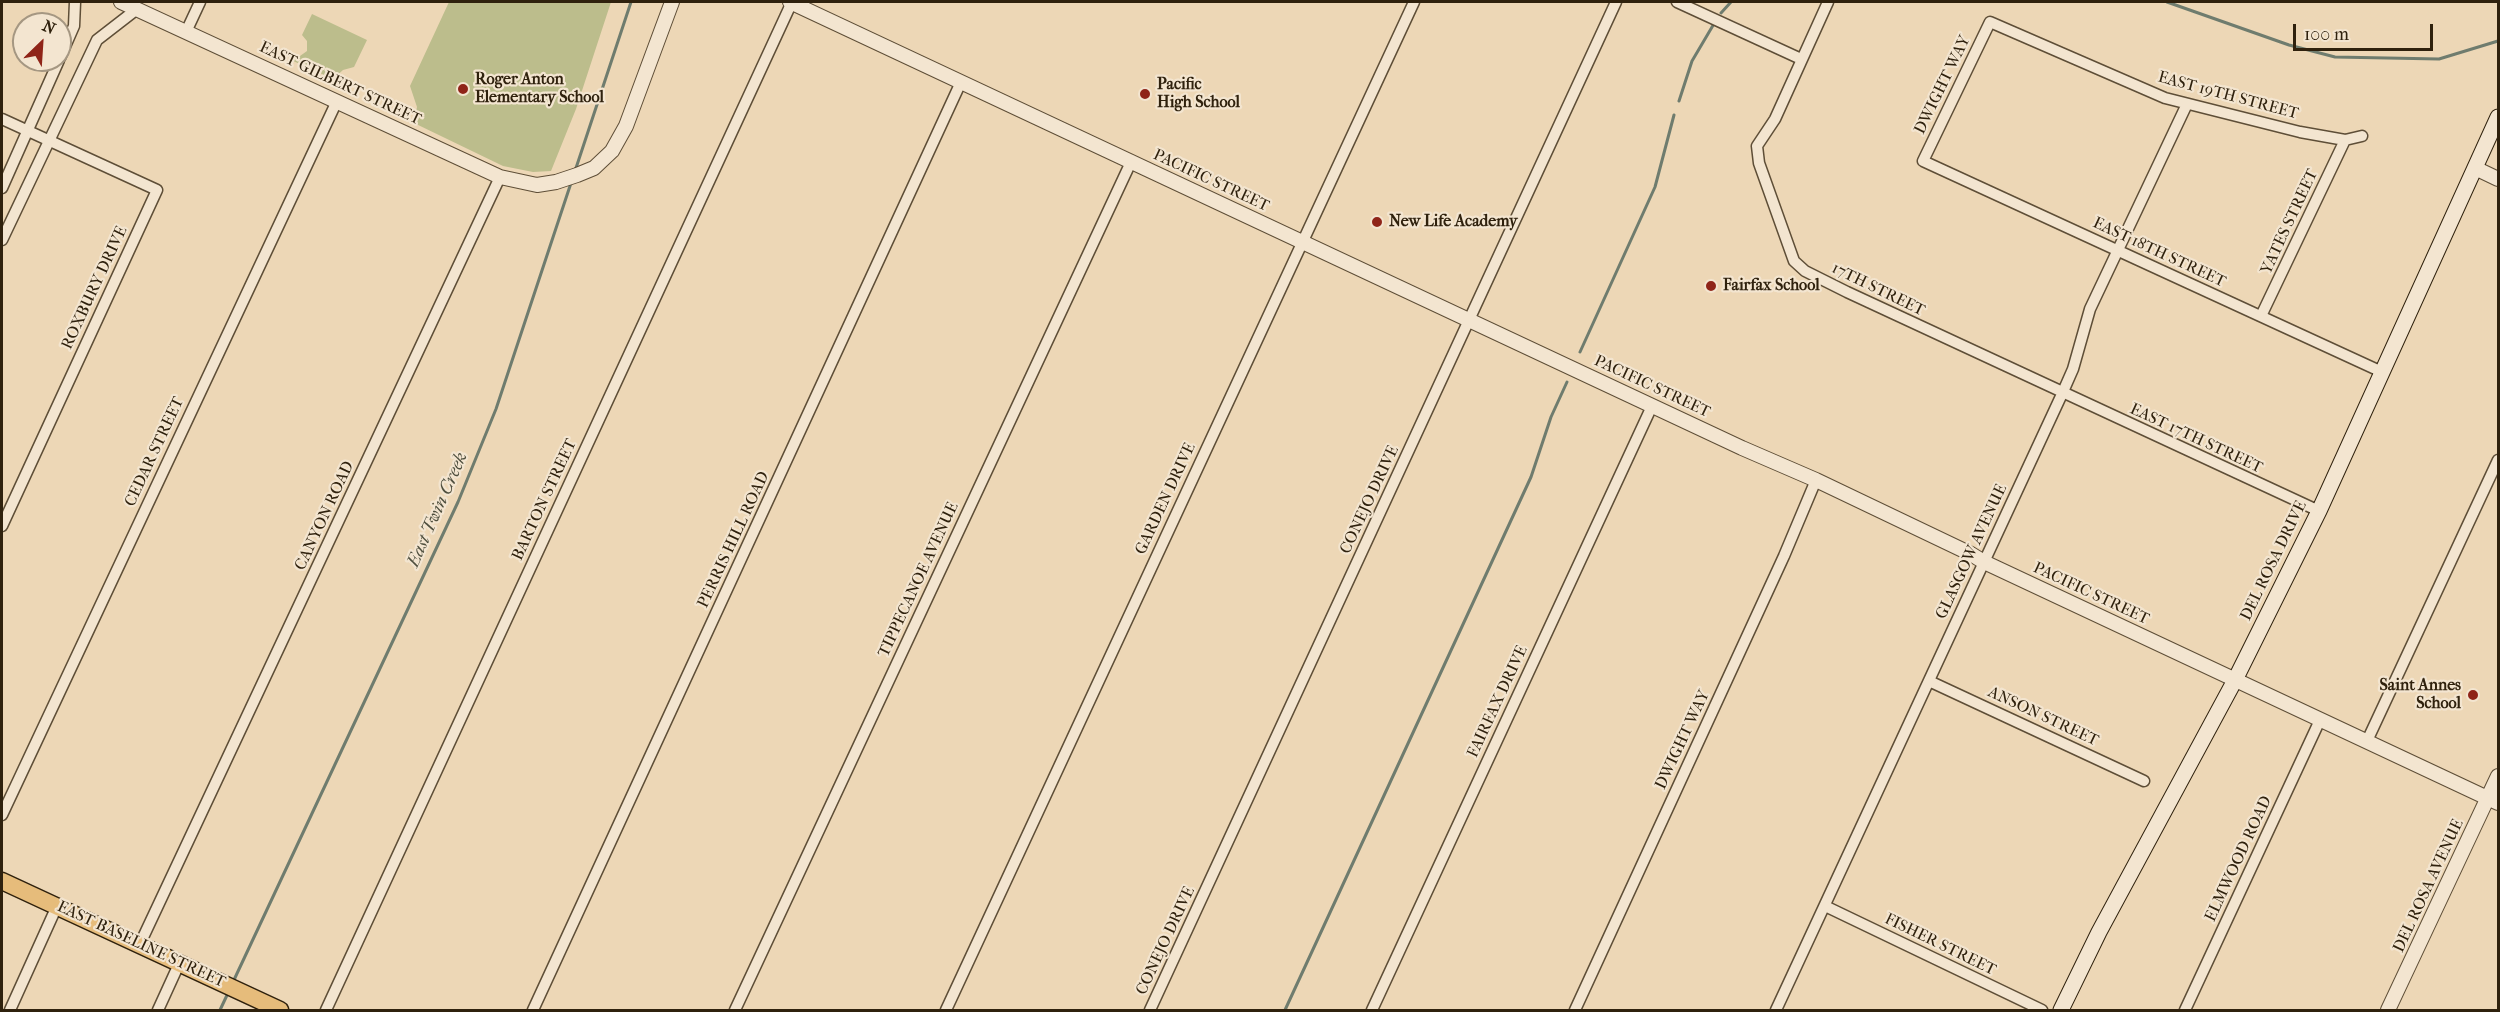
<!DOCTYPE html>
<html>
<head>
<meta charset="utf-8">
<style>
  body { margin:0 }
  #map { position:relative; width:2500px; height:1012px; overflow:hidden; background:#edd7b6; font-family:"IM FELL French Canon",serif }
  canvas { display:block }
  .frame { position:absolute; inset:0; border:3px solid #2f210d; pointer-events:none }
  .north { position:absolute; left:12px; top:12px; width:60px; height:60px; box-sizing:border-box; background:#f3e5d0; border:2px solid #a59782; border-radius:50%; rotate:25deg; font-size:16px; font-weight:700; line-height:24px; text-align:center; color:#2f210d }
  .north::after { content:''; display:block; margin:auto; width:21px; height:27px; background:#8f2418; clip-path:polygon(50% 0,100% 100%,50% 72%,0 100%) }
  .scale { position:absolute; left:2293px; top:24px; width:140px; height:27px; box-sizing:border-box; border:3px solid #2f210d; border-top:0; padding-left:8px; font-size:18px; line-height:21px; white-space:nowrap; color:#2f210d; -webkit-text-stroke:4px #f3e5d0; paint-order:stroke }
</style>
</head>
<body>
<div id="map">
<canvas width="2500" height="1012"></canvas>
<div class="frame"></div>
<div class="north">N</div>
<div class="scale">100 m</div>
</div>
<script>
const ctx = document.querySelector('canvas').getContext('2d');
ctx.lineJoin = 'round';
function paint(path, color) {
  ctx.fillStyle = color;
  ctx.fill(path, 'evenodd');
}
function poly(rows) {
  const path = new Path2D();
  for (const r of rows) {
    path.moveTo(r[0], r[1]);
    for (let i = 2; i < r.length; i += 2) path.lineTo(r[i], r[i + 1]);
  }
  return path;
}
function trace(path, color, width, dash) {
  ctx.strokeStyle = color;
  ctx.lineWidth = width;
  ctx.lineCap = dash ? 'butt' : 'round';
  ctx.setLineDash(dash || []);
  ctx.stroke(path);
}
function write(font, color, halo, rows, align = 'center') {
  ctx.font = font + ' "IM FELL French Canon",serif';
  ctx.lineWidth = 4.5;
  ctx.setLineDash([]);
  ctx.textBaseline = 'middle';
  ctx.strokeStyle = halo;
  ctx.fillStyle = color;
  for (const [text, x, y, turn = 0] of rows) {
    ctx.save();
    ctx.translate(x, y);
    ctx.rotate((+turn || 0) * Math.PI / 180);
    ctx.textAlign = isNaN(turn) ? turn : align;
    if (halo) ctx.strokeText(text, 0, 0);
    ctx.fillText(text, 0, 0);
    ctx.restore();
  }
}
paint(poly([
  [449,2,611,2,576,109,551,171,533,172,503,166,414,123,417,107,410,86],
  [312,14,367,40,354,67,343,70,333,79,291,60,294,55,300,56,307,51,307,41,302,35]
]), '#bcbd8c');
trace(poly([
  [2167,2,2289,45,2335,57,2439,59,2498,41],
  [1721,13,1731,2],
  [1679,101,1692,61,1715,22],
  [575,171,631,2],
  [1580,352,1655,187,1674,115],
  [233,982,458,502,496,409,571,183],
  [220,1010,229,991],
  [1285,1010,1531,477,1551,417,1567,382]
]), '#6f7c6e', 3);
const minor = poly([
  [1677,2,1801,59],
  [1828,2,1775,119,1757,146,1759,163,1794,261,1805,271,1847,292,2319,511],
  [186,32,200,2],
  [60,58,74,26,75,2],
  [2,119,157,190,2,526],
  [2362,136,2345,140,2300,132,2165,98,1990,22,1923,161,2382,372],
  [2,188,59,60],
  [2,240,97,40,137,9],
  [2261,316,2345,140],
  [1929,681,2144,781],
  [2367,741,2498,460],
  [2,815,337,101],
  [1825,906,2042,1010],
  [139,946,500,177],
  [10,1010,57,906],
  [158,1010,179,964],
  [326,1010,792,2],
  [533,1010,961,82],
  [735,1010,1131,162],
  [946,1010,1414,2],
  [1150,1010,1616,2],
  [1372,1010,1652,406],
  [1575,1010,1784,556,1816,480],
  [1776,1010,2062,394,2073,369,2090,309,2187,104],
  [2185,1010,2320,720]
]);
const tertiary = poly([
  [121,2,500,177,537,185,556,182,577,175,594,168,612,151,626,126,672,2],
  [790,2,1742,448,1816,480,1971,554,1984,562,2498,803],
  [2475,168,2498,179],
  [2388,1010,2498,776]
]);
const secondary = poly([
  [2061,1010,2099,932,2235,680,2319,511,2498,117]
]);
const primary = poly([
  [2,881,280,1010]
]);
trace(minor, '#5e4e37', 13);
trace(tertiary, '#5e4e37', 16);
trace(secondary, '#2f210d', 17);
trace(primary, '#2f210d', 19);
trace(minor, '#f3e5d0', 10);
trace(tertiary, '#f3e5d0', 14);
trace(secondary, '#f3e5d0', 15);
trace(primary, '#e6bc7b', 16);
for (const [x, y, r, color] of [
  [463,89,6,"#8f2418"],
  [1145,94,6,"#8f2418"],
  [1377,222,6,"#8f2418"],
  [1711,286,6,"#8f2418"],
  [2473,695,6,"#8f2418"]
]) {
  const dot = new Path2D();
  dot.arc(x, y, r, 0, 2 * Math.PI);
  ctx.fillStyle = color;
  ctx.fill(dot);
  trace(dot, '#f3e5d0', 2);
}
write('bold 16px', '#2f210d', '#f3e5d0', [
  ["Roger Anton",475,80],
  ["Elementary School",475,98],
  ["Pacific",1157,85],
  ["High School",1157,103],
  ["New Life Academy",1389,222],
  ["Fairfax School",1723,286],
  ["Saint Annes",2461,686,"right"],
  ["School",2461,704,"right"]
], 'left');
write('16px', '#2f210d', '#f3e5d0', [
  ["EAST GILBERT STREET",340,84,25],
  ["DWIGHT WAY",1943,85,-64],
  ["EAST 19TH STREET",2228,96,15],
  ["PACIFIC STREET",1211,181,25],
  ["YATES STREET",2290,222,-65],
  ["EAST 18TH STREET",2159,253,25],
  ["ROXBURY DRIVE",95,288,-65],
  ["17TH STREET",1878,290,26],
  ["PACIFIC STREET",1652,387,25],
  ["EAST 17TH STREET",2196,439,25],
  ["CEDAR STREET",155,452,-65],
  ["GARDEN DRIVE",1166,499,-65],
  ["BARTON STREET",545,500,-65],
  ["CONEJO DRIVE",1370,500,-65],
  ["CANYON ROAD",325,516,-65],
  ["PERRIS HILL ROAD",734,540,-65],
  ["GLASGOW AVENUE",1972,552,-65],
  ["DEL ROSA DRIVE",2274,561,-64],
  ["TIPPECANOE AVENUE",919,580,-65],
  ["PACIFIC STREET",2091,594,25],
  ["FAIRFAX DRIVE",1498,702,-65],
  ["ANSON STREET",2043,717,25],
  ["DWIGHT WAY",1683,740,-65],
  ["ELMWOOD ROAD",2239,859,-65],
  ["DEL ROSA AVENUE",2429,886,-65],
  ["CONEJO DRIVE",1166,941,-65],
  ["EAST BASELINE STREET",141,945,25],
  ["FISHER STREET",1940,945,26]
]);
write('italic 18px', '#4f4f3e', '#f3e5d0', [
  ["East Twin Creek",438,510,-66]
]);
</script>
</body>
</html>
